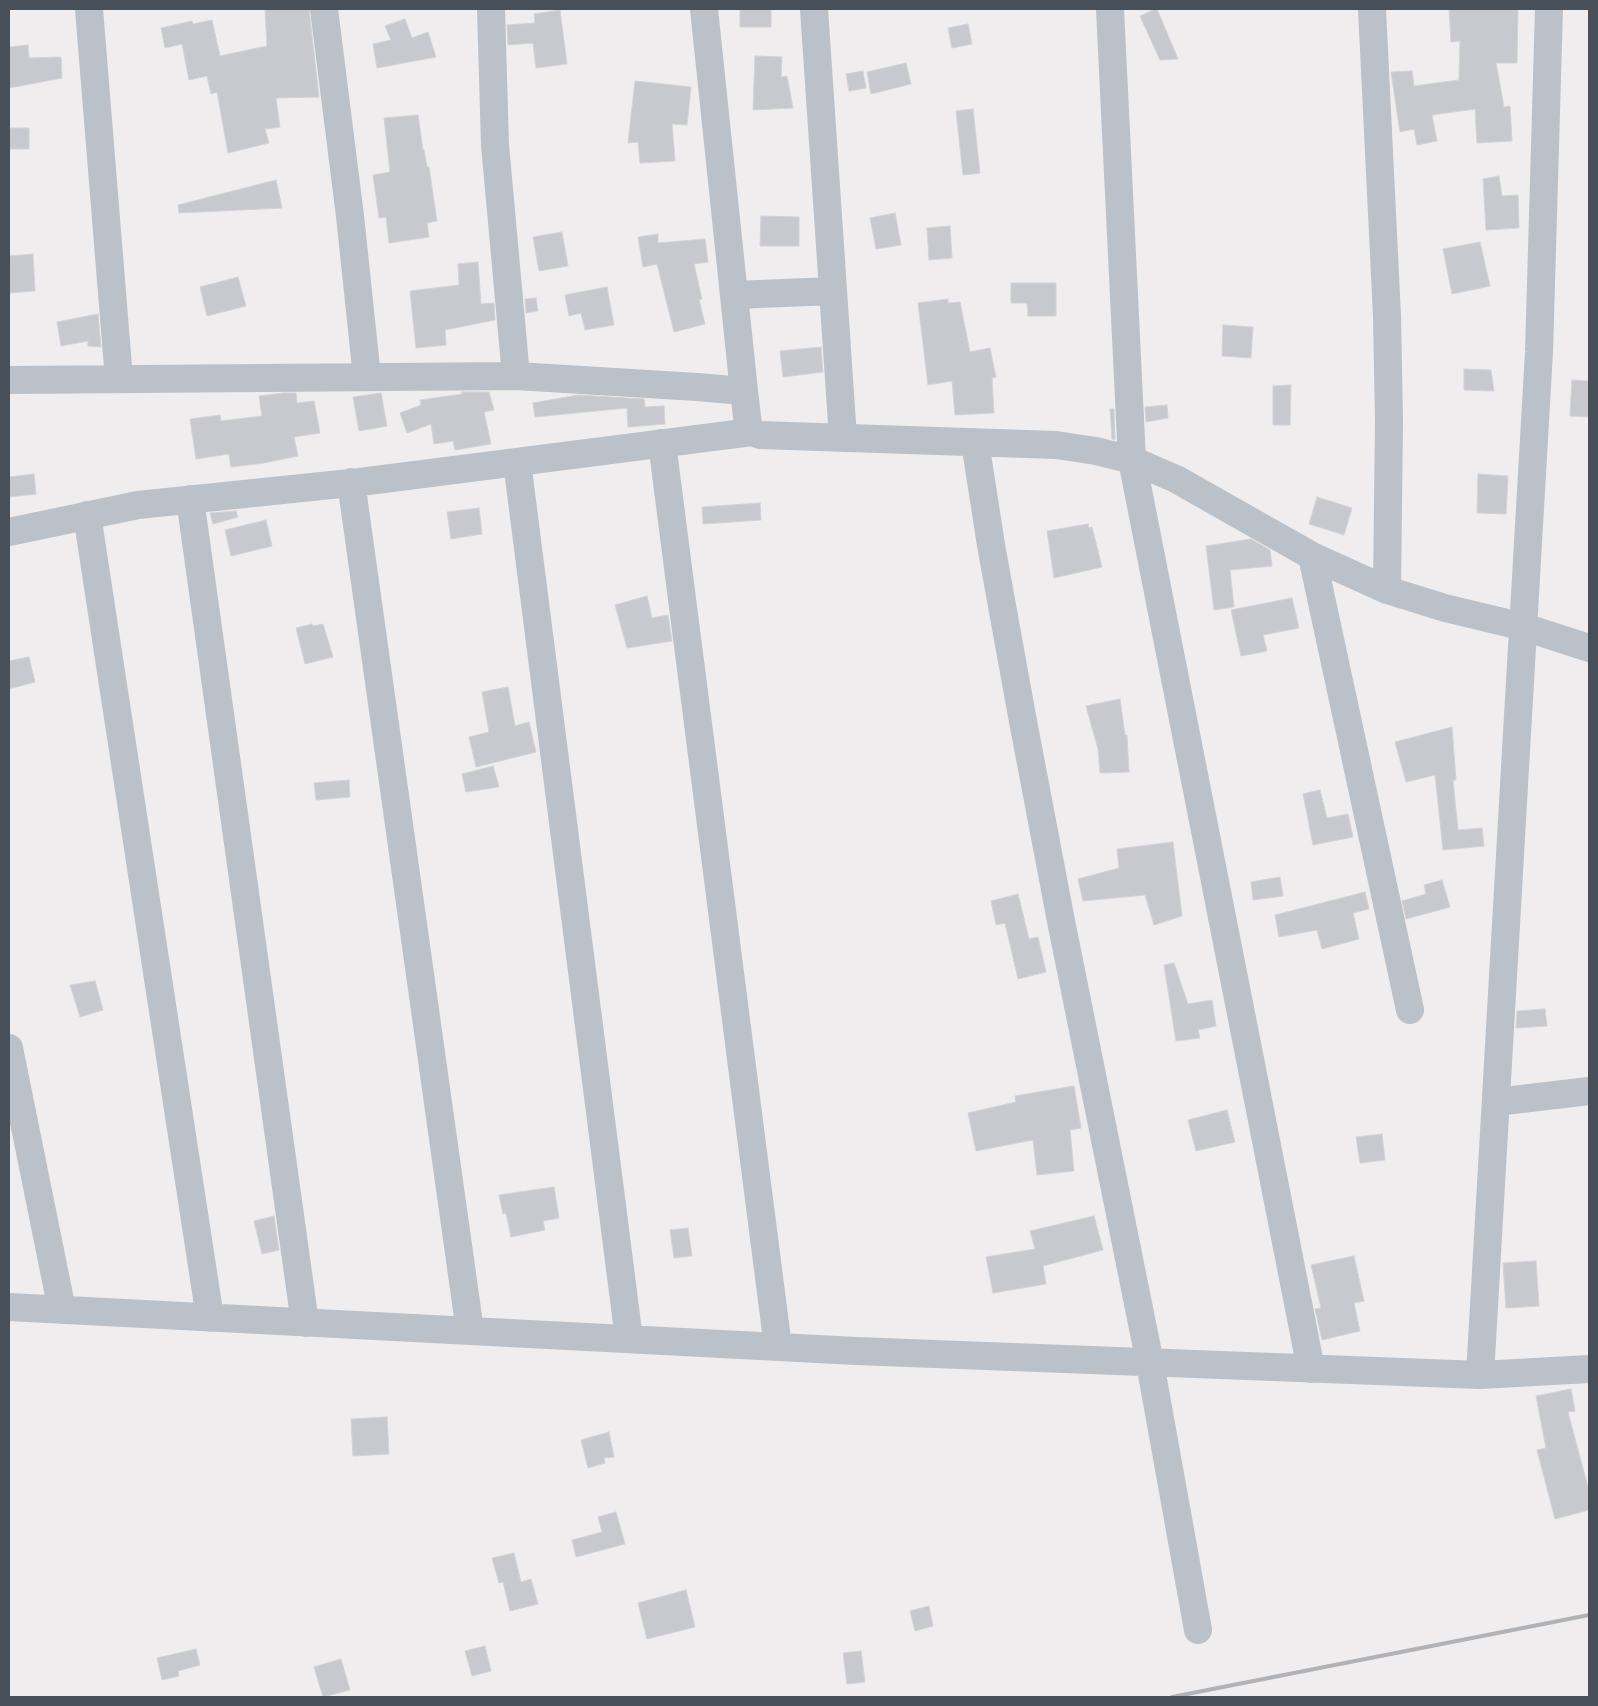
<!DOCTYPE html>
<html>
<head>
<meta charset="utf-8">
<style>
  body { margin:0 }
  #map { position:relative; width:1598px; height:1706px; overflow:hidden; background:#efeded; font-family:"Public Sans",sans-serif }
  canvas { display:block }
  .frame { position:absolute; inset:0; border:10px solid #475058; pointer-events:none }
</style>
</head>
<body>
<div id="map">
<canvas width="1598" height="1706"></canvas>
<div class="frame"></div>
</div>
<script>
const ctx = document.querySelector('canvas').getContext('2d');
ctx.lineJoin = 'round';
function paint(path, color) {
  ctx.fillStyle = color;
  ctx.fill(path, 'evenodd');
}
function poly(rows) {
  const path = new Path2D();
  for (const r of rows) {
    path.moveTo(r[0], r[1]);
    for (let i = 2; i < r.length; i += 2) path.lineTo(r[i], r[i + 1]);
  }
  return path;
}
function trace(path, color, width, dash) {
  ctx.strokeStyle = color;
  ctx.lineWidth = width;
  ctx.lineCap = dash ? 'butt' : 'round';
  ctx.setLineDash(dash || []);
  ctx.stroke(path);
}
const building = poly([
  [265,9,309,9,319,97,276,98,280,127,265,129,269,143,228,153,217,92,211,94,207,76,189,80,182,44,165,48,161,28,192,21,193,24,212,20,220,56,267,46,265,9],
  [740,9,771,9,771,27,740,27,740,9],
  [1155,9,1157,9,1178,59,1160,60,1140,16,1155,9],
  [1449,9,1518,9,1517,63,1496,63,1504,107,1510,106,1512,141,1477,143,1475,109,1432,115,1437,141,1417,145,1414,129,1400,132,1391,72,1412,71,1414,86,1459,80,1460,41,1451,42,1449,9],
  [560,10,567,64,536,68,533,43,508,45,507,25,535,23,534,14,560,10],
  [405,19,412,38,428,32,436,57,377,68,373,44,391,40,385,26,405,19],
  [968,24,972,44,952,48,948,28,968,24],
  [28,45,29,58,61,57,62,78,9,88,9,47,28,45],
  [755,56,782,57,781,77,787,76,793,108,753,110,755,56],
  [906,63,911,84,871,94,867,72,906,63],
  [863,71,866,88,849,91,846,74,863,71],
  [635,81,691,87,687,125,672,124,675,161,640,163,638,142,628,143,635,81],
  [973,109,980,173,963,175,956,111,973,109],
  [418,115,423,150,424,150,427,167,429,167,437,221,427,223,429,237,389,243,386,217,379,218,373,175,390,172,384,118,418,115],
  [9,128,29,128,29,149,9,149,9,128],
  [1499,176,1502,196,1518,195,1519,228,1486,230,1483,179,1499,176],
  [276,180,282,208,179,213,178,205,276,180],
  [895,213,901,245,876,249,870,218,895,213],
  [761,216,799,217,799,246,760,246,761,216],
  [950,226,952,258,929,260,927,228,950,226],
  [562,232,568,266,539,271,533,237,562,232],
  [658,234,658,243,705,239,708,262,694,264,702,299,699,300,705,324,674,332,657,264,643,267,638,237,658,234],
  [1480,242,1490,286,1452,294,1443,249,1480,242],
  [33,254,35,291,9,293,9,256,33,254],
  [478,262,481,304,494,303,495,320,445,330,446,345,416,348,410,291,459,285,458,264,478,262],
  [238,277,246,306,207,316,200,287,238,277],
  [1011,283,1056,283,1056,316,1028,316,1027,303,1011,303,1011,283],
  [607,287,614,325,585,330,581,313,569,316,565,295,607,287],
  [536,298,538,311,526,313,525,299,536,298],
  [948,299,948,303,960,302,970,352,990,348,996,377,992,378,994,413,955,415,952,381,928,385,918,303,948,299],
  [98,314,101,347,88,346,88,341,61,346,57,322,98,314],
  [1223,325,1253,327,1251,358,1222,356,1223,325],
  [821,347,823,372,783,377,780,351,821,347],
  [1464,369,1491,370,1494,391,1464,390,1464,369],
  [1572,380,1589,381,1589,417,1570,416,1572,380],
  [1291,385,1290,425,1273,425,1273,386,1291,385],
  [462,392,489,392,494,410,484,412,491,444,455,450,453,441,434,444,431,424,407,433,400,413,421,405,420,400,462,394,462,392],
  [283,393,296,393,297,403,314,401,320,433,294,437,298,456,264,463,231,467,229,454,196,459,190,419,220,415,221,421,262,416,259,396,283,393],
  [381,393,387,426,359,431,353,397,381,393],
  [578,395,644,399,645,407,664,406,665,424,628,427,627,408,535,417,533,403,578,395],
  [1167,405,1168,418,1146,422,1145,407,1167,405],
  [1110,409,1114,409,1115,440,1112,439,1110,409],
  [34,474,36,494,9,497,9,477,34,474],
  [1478,474,1508,476,1506,514,1477,513,1478,474],
  [1317,497,1352,508,1344,535,1309,524,1317,497],
  [760,503,761,520,703,524,702,507,760,503],
  [479,508,482,534,451,539,447,512,479,508],
  [236,511,238,517,213,524,210,513,236,511],
  [266,520,272,546,231,556,225,530,266,520],
  [1088,524,1089,528,1092,527,1102,567,1054,578,1047,531,1088,524],
  [1251,539,1270,550,1272,566,1230,570,1234,607,1214,610,1206,546,1251,539],
  [647,596,652,618,668,615,672,641,627,648,615,605,647,596],
  [1292,598,1299,628,1263,635,1267,651,1241,656,1231,610,1292,598],
  [312,624,313,626,323,624,333,657,305,664,296,628,312,624],
  [29,657,35,682,9,689,9,661,29,657],
  [508,687,515,726,529,722,536,752,476,767,469,737,489,732,482,692,508,687],
  [1120,699,1125,735,1127,735,1129,772,1100,773,1098,749,1086,706,1120,699],
  [1452,727,1456,780,1453,780,1458,830,1482,828,1484,846,1443,850,1435,775,1406,782,1395,742,1452,727],
  [493,766,499,787,466,792,462,774,493,766],
  [349,780,350,797,316,800,314,783,349,780],
  [1320,790,1327,818,1348,814,1353,837,1313,845,1303,794,1320,790],
  [1173,842,1182,916,1154,925,1145,895,1083,901,1078,879,1119,868,1117,849,1173,842],
  [1280,877,1283,896,1253,900,1251,882,1280,877],
  [1442,880,1450,907,1406,919,1402,901,1426,894,1424,885,1442,880],
  [1365,892,1369,909,1353,913,1359,939,1322,949,1317,930,1279,937,1275,915,1365,892],
  [1018,894,1029,939,1038,937,1046,972,1018,979,1005,923,996,925,991,901,1018,894],
  [1174,963,1188,1004,1212,1000,1216,1026,1198,1030,1200,1038,1176,1041,1164,965,1174,963],
  [95,981,103,1010,80,1017,70,985,95,981],
  [1545,1009,1547,1026,1516,1028,1517,1011,1545,1009],
  [1074,1086,1081,1128,1070,1130,1074,1171,1037,1175,1033,1140,976,1151,968,1113,1016,1102,1015,1096,1074,1086],
  [1227,1110,1235,1142,1196,1151,1188,1120,1227,1110],
  [1382,1134,1385,1160,1360,1163,1356,1137,1382,1134],
  [554,1187,559,1218,543,1221,545,1230,511,1237,506,1213,503,1214,499,1195,554,1187],
  [274,1216,279,1250,262,1254,254,1221,274,1216],
  [1094,1216,1103,1250,1043,1266,1046,1284,993,1293,986,1257,1035,1249,1030,1231,1094,1216],
  [688,1228,692,1256,674,1258,670,1230,688,1228],
  [1354,1256,1364,1301,1354,1303,1360,1331,1322,1340,1315,1309,1321,1308,1311,1265,1354,1256],
  [1536,1261,1539,1306,1506,1308,1503,1263,1536,1261],
  [1571,1389,1575,1411,1568,1412,1589,1491,1589,1510,1555,1519,1537,1450,1546,1448,1536,1396,1571,1389],
  [387,1417,389,1454,353,1456,351,1419,387,1417],
  [609,1432,614,1457,604,1458,605,1463,588,1468,581,1440,609,1432],
  [616,1512,625,1544,576,1557,572,1540,602,1532,598,1517,616,1512],
  [514,1553,521,1582,531,1579,538,1604,510,1611,503,1582,499,1583,492,1558,514,1553],
  [686,1590,695,1627,647,1639,638,1603,686,1590],
  [929,1606,933,1626,915,1631,910,1611,929,1606],
  [485,1646,491,1671,472,1676,465,1651,485,1646],
  [196,1649,200,1665,178,1671,179,1676,162,1680,157,1658,196,1649],
  [861,1651,865,1682,847,1684,843,1653,861,1651],
  [341,1659,350,1690,323,1697,314,1667,341,1659]
]);
paint(building, '#c7c9cf');
trace(building, '#d1d3d8', 1);
trace(poly([
  [89,9,119,379],
  [324,9,350,216,367,377],
  [491,9,495,145,516,376],
  [704,9,744,391,748,425,752,432],
  [814,9,843,438],
  [1110,9,1132,460,1311,1369],
  [1372,9,1387,316,1389,420,1387,590],
  [734,295,833,291],
  [9,380,516,376,697,387,744,391],
  [975,442,991,545,1022,716,1061,921,1150,1363,1198,1630],
  [662,443,778,1347],
  [517,462,629,1339],
  [351,482,470,1331],
  [190,499,305,1323],
  [87,515,210,1318],
  [9,532,138,505,360,482,752,432,760,435,1056,445,1096,451,1132,460,1176,479,1312,556,1387,590,1445,608,1524,627,1589,648],
  [1312,556,1410,1010],
  [9,1048,62,1310],
  [1496,1102,1589,1091],
  [9,1307,856,1351,1195,1364,1480,1375,1589,1369],
  [1480,1375,1539,352,1549,9]
]), '#bac1c8', 28);
trace(poly([
  [1172,1697,1589,1615]
]), '#b0b2b6', 4);
</script>
</body>
</html>
